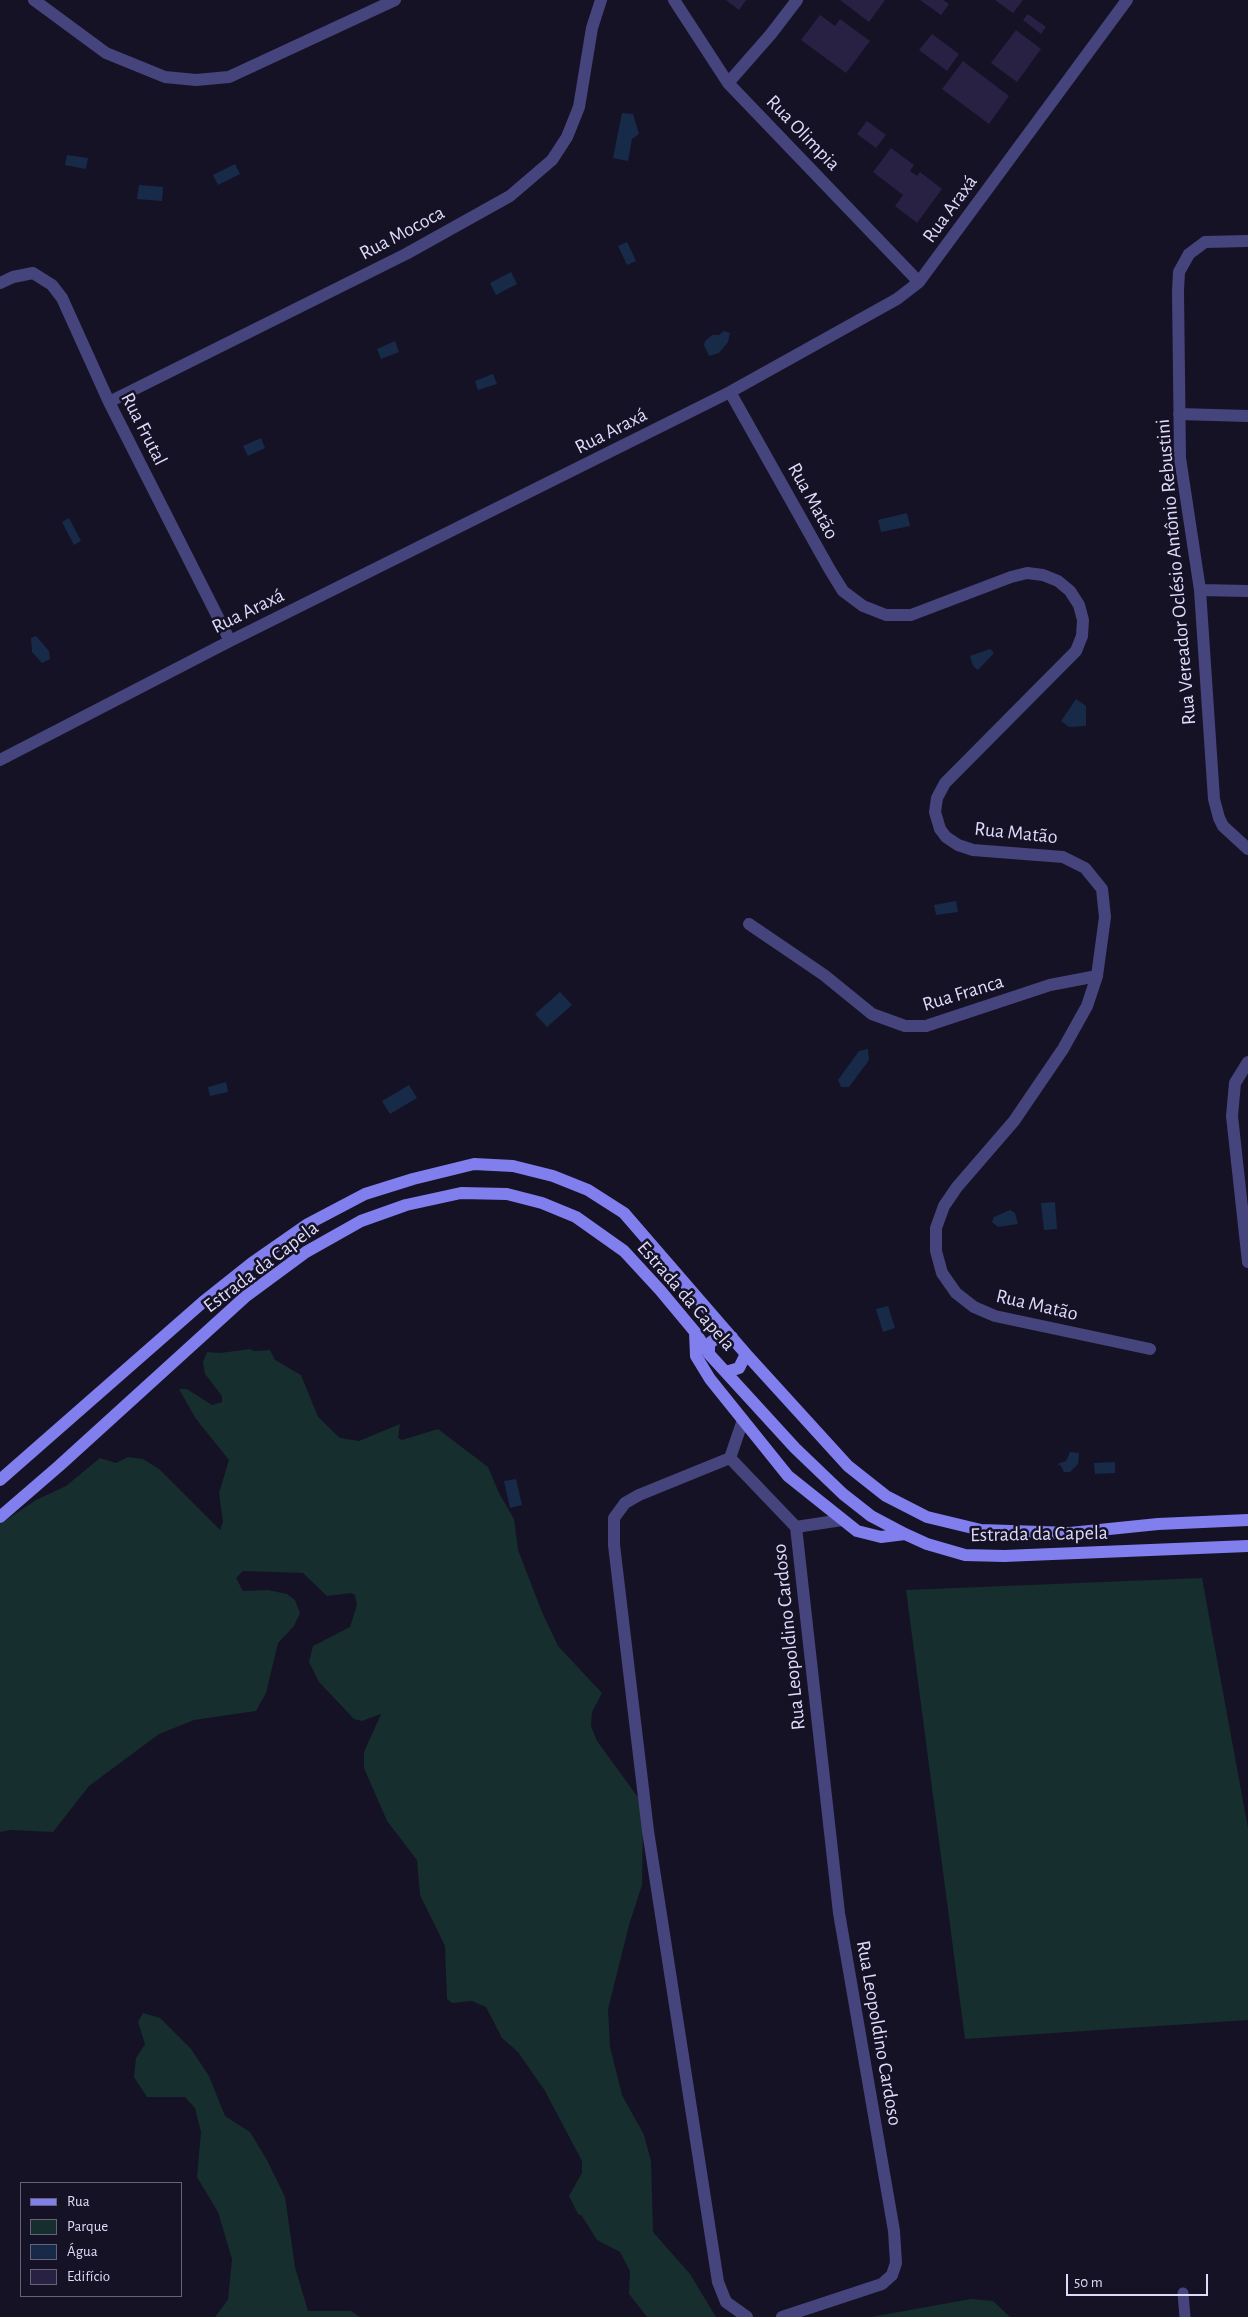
<!DOCTYPE html>
<html>
<head>
<meta charset="utf-8">
<style>
  body { margin:0 }
  #map { position:relative; width:1248px; height:2317px; overflow:hidden; background:#151225; font-family:"Alegreya Sans",sans-serif }
  canvas { display:block }
  .legend { position:absolute; left:20px; top:2182px; width:162px; height:115px; box-sizing:border-box; background:#151225; border:1px solid #65627a; margin:0; padding:6px 9px; list-style:none; font-size:15px; color:#dedbfa }
  .legend li { display:flex; align-items:center; gap:10px; height:25px }
  .legend b { width:25px; border:1px solid #65627a }
  .scale { position:absolute; left:1066px; top:2274px; width:142px; height:22px; box-sizing:border-box; border:2px solid #dedbfa; border-top:0; padding-left:6px; font-size:15px; line-height:18px; white-space:nowrap; color:#dedbfa; -webkit-text-stroke:4px #151225; paint-order:stroke }
</style>
</head>
<body>
<div id="map">
<canvas width="1248" height="2317"></canvas>
<ul class="legend">
<li><b style="height:6px;background:#817eee"></b>Rua</li>
<li><b style="height:14px;background:#162e2d"></b>Parque</li>
<li><b style="height:14px;background:#172b49"></b>Água</li>
<li><b style="height:14px;background:#282143"></b>Edifício</li>
</ul>
<div class="scale">50 m</div>
</div>
<script>
const ctx = document.querySelector('canvas').getContext('2d');
ctx.lineJoin = 'round';
function paint(path, color) {
  ctx.fillStyle = color;
  ctx.fill(path, 'evenodd');
}
function poly(rows) {
  const path = new Path2D();
  for (const r of rows) {
    path.moveTo(r[0], r[1]);
    for (let i = 2; i < r.length; i += 2) path.lineTo(r[i], r[i + 1]);
  }
  return path;
}
function trace(path, color, width, dash) {
  ctx.strokeStyle = color;
  ctx.lineWidth = width;
  ctx.lineCap = dash ? 'butt' : 'round';
  ctx.setLineDash(dash || []);
  ctx.stroke(path);
}
function write(font, color, halo, rows, align = 'center') {
  ctx.font = font + ' "Alegreya Sans",sans-serif';
  ctx.lineWidth = 5;
  ctx.setLineDash([]);
  ctx.textBaseline = 'middle';
  ctx.strokeStyle = halo;
  ctx.fillStyle = color;
  for (const [text, x, y, turn = 0] of rows) {
    ctx.save();
    ctx.translate(x, y);
    ctx.rotate((+turn || 0) * Math.PI / 180);
    ctx.textAlign = isNaN(turn) ? turn : align;
    if (halo) ctx.strokeText(text, 0, 0);
    ctx.fillText(text, 0, 0);
    ctx.restore();
  }
}
paint(poly([
  [250,1349,254,1351,270,1350,275,1360,301,1375,318,1417,340,1438,359,1441,400,1424,398,1438,402,1440,438,1429,488,1467,499,1493,514,1519,518,1550,542,1612,558,1646,602,1693,592,1712,591,1726,597,1741,640,1800,643,1819,642,1885,629,1925,608,2009,610,2047,622,2095,644,2135,651,2161,653,2232,690,2274,716,2317,647,2317,629,2294,630,2271,620,2252,597,2240,582,2216,578,2214,569,2196,582,2173,582,2161,545,2091,518,2052,502,2038,486,2007,472,2001,452,2003,447,1999,445,1946,420,1895,417,1860,387,1821,364,1768,364,1752,381,1714,362,1721,354,1719,319,1682,309,1662,313,1646,350,1627,357,1605,355,1595,351,1593,327,1596,303,1573,243,1571,236,1578,243,1591,268,1590,287,1594,295,1600,300,1613,294,1626,278,1643,266,1693,256,1711,194,1720,159,1734,89,1786,53,1832,11,1830,0,1832,0,1524,36,1500,66,1486,100,1458,116,1463,128,1457,143,1459,159,1469,220,1530,223,1522,219,1493,229,1460,196,1419,179,1389,187,1389,212,1405,222,1402,222,1396,205,1374,203,1362,207,1352,220,1353],
  [1202,1578,1248,1828,1248,2020,965,2039,906,1590],
  [143,2013,160,2018,191,2049,209,2076,225,2116,250,2132,267,2160,285,2197,295,2267,308,2311,351,2311,360,2317,215,2317,228,2300,232,2259,218,2212,197,2177,201,2132,195,2108,185,2097,147,2097,134,2077,136,2058,145,2044,138,2022],
  [971,2299,993,2301,1010,2317,871,2317]
]), '#162e2d');
paint(poly([
  [622,113,633,114,639,134,632,139,628,161,613,158],
  [67,155,88,158,86,169,65,165],
  [235,164,240,174,218,185,213,175],
  [139,185,163,187,162,201,137,199],
  [627,242,636,261,627,265,618,246],
  [511,272,517,284,496,295,490,283],
  [724,331,730,333,728,342,719,353,709,356,704,345,705,341,712,335,719,335],
  [395,341,399,352,381,359,377,349],
  [493,374,497,384,478,390,475,381],
  [261,438,265,448,248,456,243,446],
  [907,513,910,526,881,532,878,520],
  [69,518,81,541,74,545,62,522],
  [36,636,49,651,50,659,42,663,32,652,31,638],
  [990,649,994,653,978,670,973,666,970,656],
  [1076,699,1086,706,1086,726,1069,727,1061,721],
  [956,901,958,912,936,915,934,905],
  [560,992,572,1005,547,1027,535,1014],
  [868,1049,869,1060,849,1087,841,1087,838,1080,859,1051],
  [226,1082,228,1092,210,1096,208,1087],
  [409,1085,417,1098,390,1114,382,1101],
  [1055,1202,1057,1229,1044,1230,1041,1203],
  [1010,1210,1015,1213,1018,1224,998,1227,992,1222,994,1217],
  [888,1306,895,1328,883,1332,876,1309],
  [1070,1452,1079,1453,1078,1464,1070,1472,1064,1472,1061,1466,1057,1464,1066,1461],
  [1115,1462,1115,1473,1095,1474,1094,1463],
  [516,1479,522,1505,510,1508,504,1481]
]), '#172b49');
paint(poly([
  [726,0,746,0,739,10],
  [840,0,885,0,869,22],
  [920,0,943,0,949,4,941,15],
  [995,0,1023,0,1013,13],
  [1028,14,1046,27,1041,34,1023,20],
  [820,15,835,26,840,19,870,41,846,73,801,40],
  [1016,30,1041,49,1017,82,991,63],
  [932,34,959,54,947,71,919,50],
  [963,61,1009,96,989,124,942,89],
  [867,121,886,135,876,148,857,134],
  [891,148,914,165,910,171,917,176,920,172,942,189,917,223,895,206,903,195,873,172]
]), '#282143');
trace(poly([
  [1183,2293,1185,2317]
]), '#46447d', 11);
trace(poly([
  [34,0,106,53,165,77,196,80,229,77,395,0],
  [674,0,728,83,919,282],
  [728,83,771,34,797,0],
  [1248,241,1205,242,1189,254,1179,272,1178,291,1180,458,1200,590,1214,799,1219,818,1223,826,1248,849],
  [0,283,13,277,33,273,52,285,62,298,109,402,230,641],
  [730,392,830,570,843,591,863,606,886,615,911,615,1011,577,1027,573,1043,575,1058,581,1070,591,1079,605,1083,620,1082,636,1076,651,945,783,937,798,935,812,940,829,946,837,958,845,973,850,1063,857,1085,868,1102,889,1105,917,1097,976,1087,1006,1063,1049,1014,1121,957,1187,944,1206,936,1228,936,1251,942,1273,956,1293,974,1307,995,1316,1150,1349],
  [109,402,406,254,510,196,552,160,567,137,579,107,592,28,601,0],
  [1179,414,1248,416],
  [1200,590,1248,591],
  [0,760,230,641,730,392,897,299,919,282,1127,0],
  [749,924,824,975,872,1014,905,1026,926,1026,1050,985,1097,976],
  [1248,1062,1235,1083,1232,1116,1248,1262],
  [730,1458,796,1527,839,1913,894,2231,896,2263,892,2275,882,2284,782,2317],
  [730,1458,639,1495,625,1503,614,1518,614,1545,648,1831,718,2282,726,2302,747,2317],
  [730,1458,743,1420],
  [796,1527,842,1520]
]), '#46447d', 12);
trace(poly([
  [695,1332,696,1356,710,1379,788,1476,857,1531,881,1537,905,1534],
  [709,1354,709,1345,711,1342,717,1338,732,1337],
  [726,1372,739,1368,746,1354],
  [0,1480,203,1302,252,1263,308,1224,365,1194,413,1179,474,1164,513,1166,553,1176,588,1190,624,1213,746,1354,848,1466,886,1496,927,1517,981,1530,1070,1533,1158,1524,1248,1520],
  [0,1517,59,1466,245,1297,306,1252,361,1221,406,1205,461,1193,507,1194,542,1203,576,1217,624,1251,660,1290,695,1332,709,1354,795,1448,843,1494,871,1516,905,1534,927,1544,965,1555,1004,1556,1248,1546]
]), '#817eee', 12);
write('20px', '#dedbfa', '#151225', [
  ["Rua Olimpia",803,133,46],
  ["Rua Araxá",950,209,-54],
  ["Rua Mococa",402,233,-28],
  ["Rua Frutal",144,429,63],
  ["Rua Araxá",611,431,-27],
  ["Rua Matão",813,501,61],
  ["Rua Vereador Oclésio Antônio Rebustini",1176,572,-95],
  ["Rua Araxá",248,611,-26],
  ["Rua Matão",1016,833,6],
  ["Rua Franca",963,993,-17],
  ["Estrada da Capela",261,1267,-37],
  ["Estrada da Capela",686,1296,49],
  ["Rua Matão",1037,1305,13],
  ["Estrada da Capela",1039,1534,-1],
  ["Rua Leopoldino Cardoso",789,1637,-96],
  ["Rua Leopoldino Cardoso",879,2033,80]
]);
</script>
</body>
</html>
